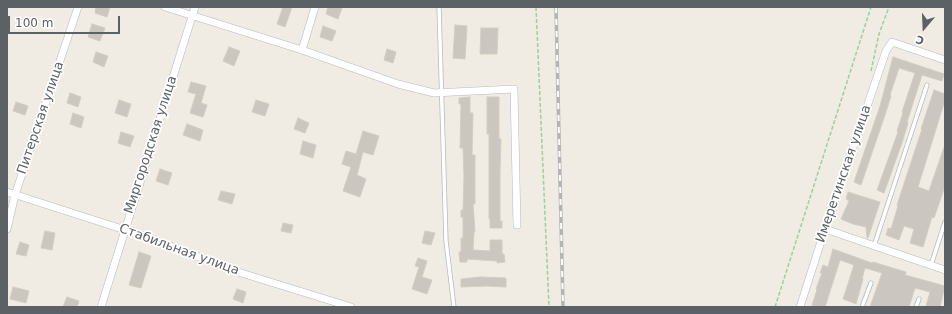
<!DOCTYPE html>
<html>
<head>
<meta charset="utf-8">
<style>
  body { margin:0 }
  #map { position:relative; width:952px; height:314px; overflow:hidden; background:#f0ebe3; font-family:"DejaVu Sans",sans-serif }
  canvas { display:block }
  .frame { position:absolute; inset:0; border:8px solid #5b6165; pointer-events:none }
  .north { position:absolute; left:904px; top:8px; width:40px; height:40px; -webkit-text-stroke:3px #fff; paint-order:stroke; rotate:199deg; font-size:11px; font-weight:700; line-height:16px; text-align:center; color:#5b6165 }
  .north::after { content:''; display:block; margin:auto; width:14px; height:18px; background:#5b6165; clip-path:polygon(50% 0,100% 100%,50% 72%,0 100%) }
  .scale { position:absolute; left:8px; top:16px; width:112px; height:18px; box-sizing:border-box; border:2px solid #5b6165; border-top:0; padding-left:5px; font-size:12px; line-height:14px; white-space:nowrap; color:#5b6165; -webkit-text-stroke:3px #fff; paint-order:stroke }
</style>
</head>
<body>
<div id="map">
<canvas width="952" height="314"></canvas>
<div class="frame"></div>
<div class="north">С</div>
<div class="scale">100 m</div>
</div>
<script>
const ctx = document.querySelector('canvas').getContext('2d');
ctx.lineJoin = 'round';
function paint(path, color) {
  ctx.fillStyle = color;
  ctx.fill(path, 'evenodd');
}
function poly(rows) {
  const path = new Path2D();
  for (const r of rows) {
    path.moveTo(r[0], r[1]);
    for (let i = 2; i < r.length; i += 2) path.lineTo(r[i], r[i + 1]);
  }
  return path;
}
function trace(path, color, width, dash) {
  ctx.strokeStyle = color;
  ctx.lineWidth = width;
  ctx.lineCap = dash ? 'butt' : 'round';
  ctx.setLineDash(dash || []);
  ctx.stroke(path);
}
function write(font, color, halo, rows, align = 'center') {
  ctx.font = font + ' "DejaVu Sans",sans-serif';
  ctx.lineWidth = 3.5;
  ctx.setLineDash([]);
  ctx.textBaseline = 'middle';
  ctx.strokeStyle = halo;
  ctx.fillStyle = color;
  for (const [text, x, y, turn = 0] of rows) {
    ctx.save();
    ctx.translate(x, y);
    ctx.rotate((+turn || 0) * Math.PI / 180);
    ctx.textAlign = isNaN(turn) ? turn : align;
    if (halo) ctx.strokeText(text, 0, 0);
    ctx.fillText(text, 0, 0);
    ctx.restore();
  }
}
const building = poly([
  [96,7,110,7,107,17,95,13,96,7],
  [283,7,292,7,285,27,277,24,283,7],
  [328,7,342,8,338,19,326,14,328,7],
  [92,24,105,28,100,41,88,37,92,24],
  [455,25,467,26,465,59,453,58,455,25],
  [323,26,336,31,332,41,320,37,323,26],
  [481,28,498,28,497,54,480,54,481,28],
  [229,47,240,51,234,66,223,61,229,47],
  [387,49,396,52,393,63,384,60,387,49],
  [96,52,108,56,104,67,93,62,96,52],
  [893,57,944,74,942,81,922,75,907,122,908,123,902,143,884,193,877,190,898,132,897,131,903,113,902,112,915,73,899,68,890,95,891,96,885,115,861,185,854,182,880,106,893,57],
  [191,82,206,86,201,103,207,105,203,117,190,113,196,94,188,92,191,82],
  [934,90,945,94,945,100,918,187,929,191,944,147,945,147,945,186,934,218,932,217,923,247,910,243,914,229,904,226,899,240,886,235,888,228,891,229,898,206,897,205,922,129,921,129,934,90],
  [70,93,81,97,78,107,67,103,70,93],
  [470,97,470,113,473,113,472,155,475,155,475,204,473,204,475,232,474,232,473,250,490,251,490,240,502,240,502,254,504,254,505,262,497,263,497,261,467,259,467,262,460,262,459,252,461,252,461,238,463,238,463,217,461,217,461,210,463,210,464,176,463,148,460,148,461,104,459,104,459,98,470,97],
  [487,97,499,97,499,139,501,139,500,170,500,221,502,221,502,228,490,228,490,219,489,219,489,134,487,134,487,97],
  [119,100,131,104,127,117,115,113,119,100],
  [256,100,269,104,265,116,252,112,256,100],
  [16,102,28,106,25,115,13,111,16,102],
  [73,113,84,117,81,128,70,124,73,113],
  [298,118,309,123,305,133,294,129,298,118],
  [187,124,203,130,200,141,183,135,187,124],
  [363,131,379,136,373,155,363,152,357,175,366,179,360,197,343,191,351,167,342,164,346,151,356,154,363,131],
  [121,132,134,136,130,147,118,143,121,132],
  [303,141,316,145,313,158,300,154,303,141],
  [160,169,172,173,168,185,156,181,160,169],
  [221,191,235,194,232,204,218,200,221,191],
  [848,192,880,202,868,238,867,238,866,227,853,224,841,219,849,201,846,199,848,192],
  [283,223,293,225,291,233,281,231,283,223],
  [45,231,55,233,52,250,41,248,45,231],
  [425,231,435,233,431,245,422,243,425,231],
  [20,242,29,245,26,256,16,254,20,242],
  [833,249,872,263,873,262,906,272,905,275,945,286,940,307,926,306,930,292,915,288,909,307,870,307,882,273,865,268,862,279,863,279,856,304,843,299,854,265,840,260,825,307,817,307,812,305,817,290,816,289,822,273,820,273,823,265,828,267,833,249],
  [139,252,151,256,141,288,129,285,139,252],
  [418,258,427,261,422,277,432,280,427,294,412,289,419,267,415,266,418,258],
  [480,277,506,278,506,287,486,286,461,287,461,279,480,277],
  [13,287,29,291,26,303,10,299,13,287],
  [237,289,246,292,243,303,233,299,237,289],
  [67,297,79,301,77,307,63,307,67,297]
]);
paint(building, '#cbc6c0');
trace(building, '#d5ccc1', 1);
const service = poly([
  [439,7,446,241,454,307],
  [874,246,927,85],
  [931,265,945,222],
  [862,307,871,283],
  [916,307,919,299]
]);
const minor = poly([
  [165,7,302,50,398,84,434,93,514,89,517,225],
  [302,50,315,7],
  [7,192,147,237,238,272,351,307],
  [7,229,15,195,78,7],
  [825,229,945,270],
  [101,307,195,7],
  [800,307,825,229,886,51,892,42,945,60]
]);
trace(service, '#b6babf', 5);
trace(minor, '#b6babf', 8);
trace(poly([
  [536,7,549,307],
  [871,71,879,34,889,7],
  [775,307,871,7]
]), '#98d1a0', 1.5, [4, 2]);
trace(service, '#fff', 3.5);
trace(minor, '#fff', 7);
const rail = poly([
  [556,7,563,307]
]);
trace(rail, '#b3b4b5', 3.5);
trace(rail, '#fff', 2, [6]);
write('13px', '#5b6165', '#fff', [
  ["Питерская улица",41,118,-71],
  ["Миргородская улица",151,145,-72],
  ["Имеретинская улица",844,174,-71],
  ["Стабильная улица",179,250,20]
]);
</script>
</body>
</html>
